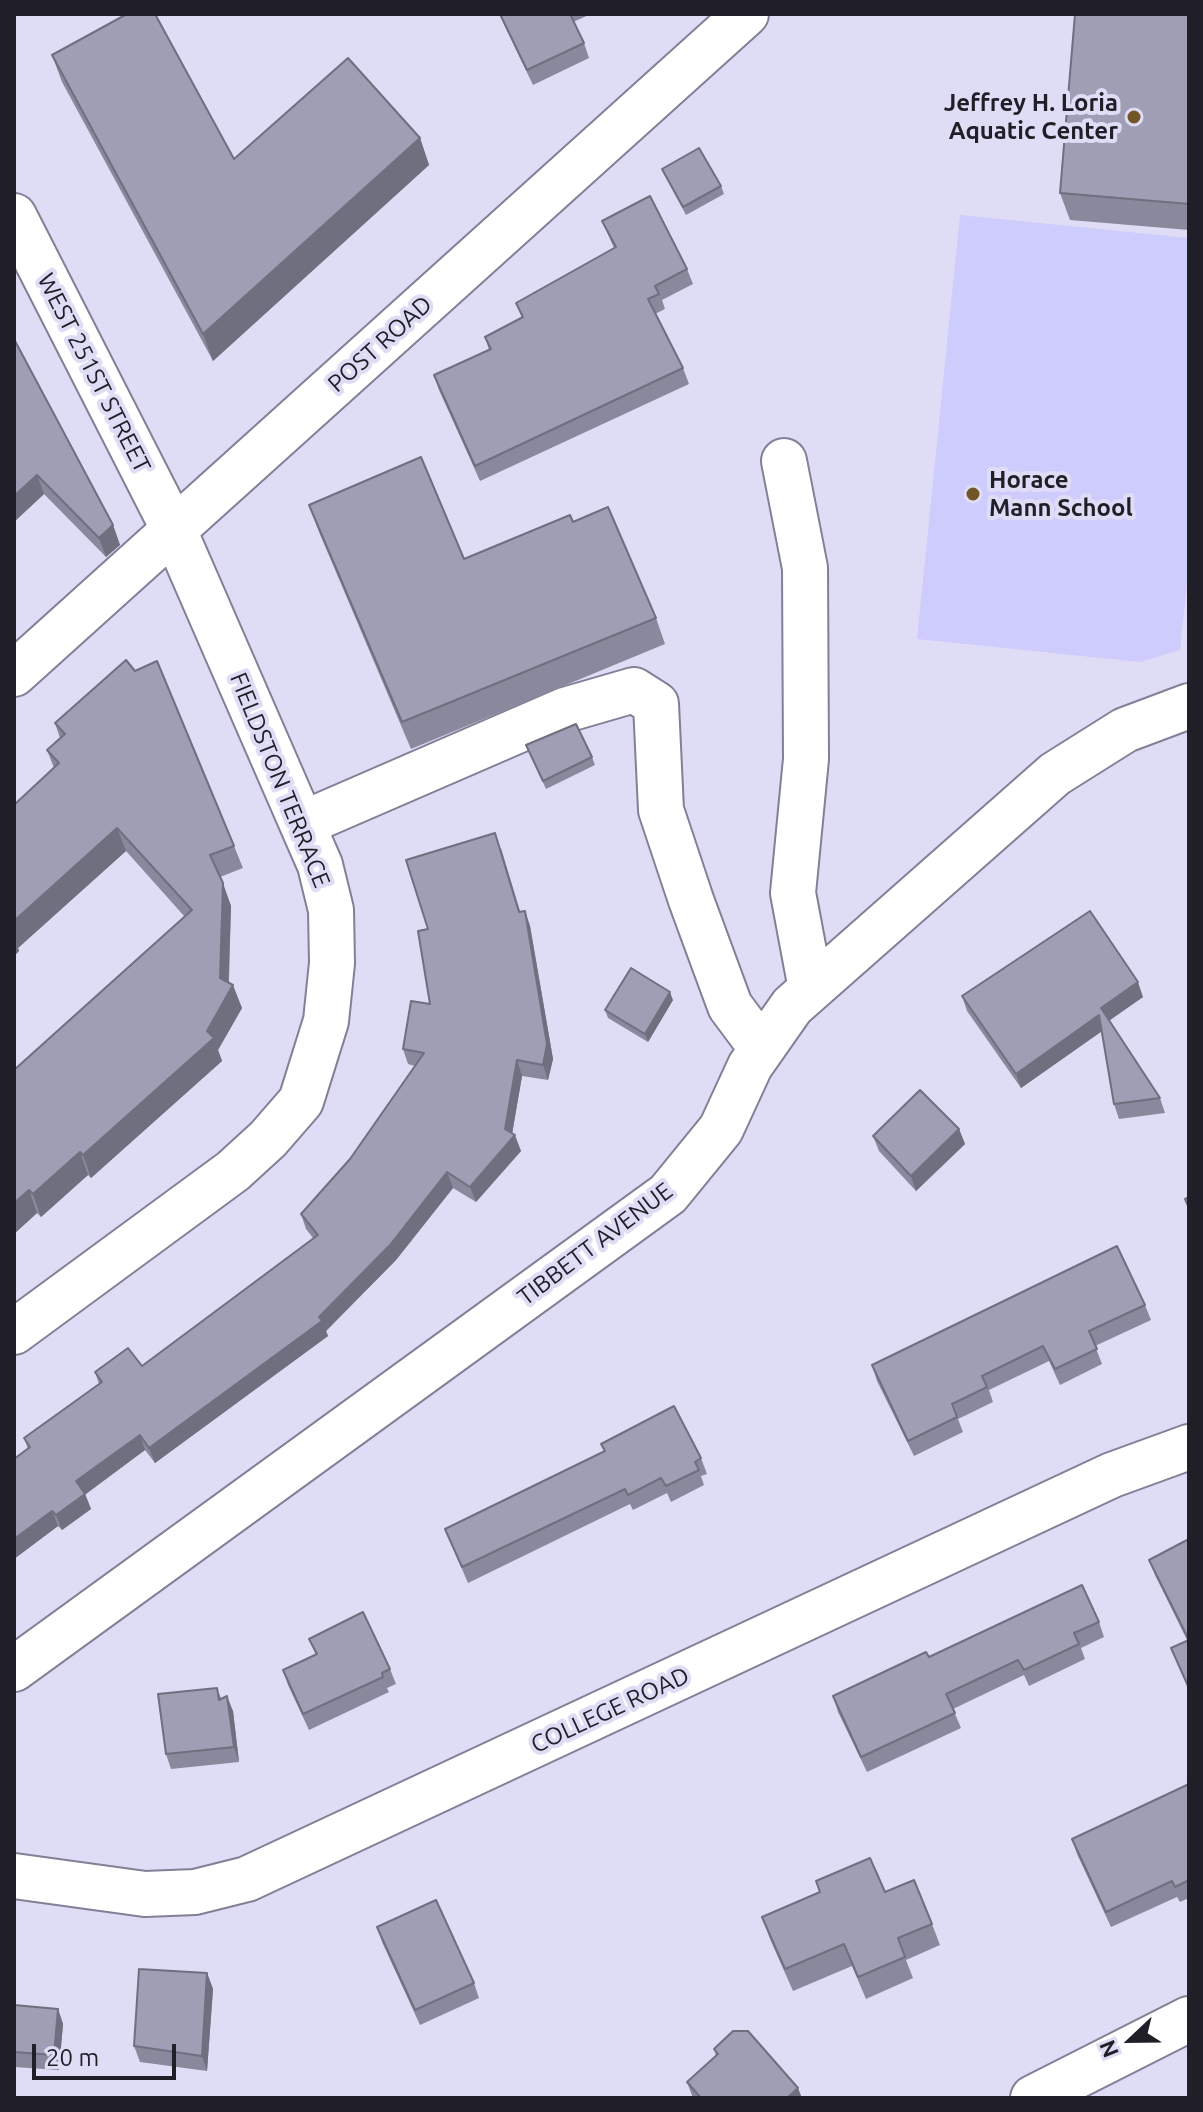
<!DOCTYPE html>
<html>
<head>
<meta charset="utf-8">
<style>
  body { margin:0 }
  #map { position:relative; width:1203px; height:2112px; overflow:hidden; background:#dfddf6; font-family:Ubuntu,sans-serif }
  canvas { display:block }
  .frame { position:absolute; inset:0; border:16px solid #201f28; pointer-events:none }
  .north { position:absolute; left:1091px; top:2000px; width:80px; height:80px; -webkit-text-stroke:6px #dfddf6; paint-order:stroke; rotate:248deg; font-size:22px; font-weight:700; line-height:32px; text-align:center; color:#201f28 }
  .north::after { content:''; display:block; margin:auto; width:28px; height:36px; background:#201f28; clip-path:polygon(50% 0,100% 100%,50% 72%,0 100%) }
  .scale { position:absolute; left:32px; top:2044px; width:144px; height:36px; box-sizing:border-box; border:4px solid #201f28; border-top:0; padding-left:10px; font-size:24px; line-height:28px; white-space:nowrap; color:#201f28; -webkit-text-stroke:6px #dfddf6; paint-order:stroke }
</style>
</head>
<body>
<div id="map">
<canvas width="1203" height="2112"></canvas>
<div class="frame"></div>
<div class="north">N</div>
<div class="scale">20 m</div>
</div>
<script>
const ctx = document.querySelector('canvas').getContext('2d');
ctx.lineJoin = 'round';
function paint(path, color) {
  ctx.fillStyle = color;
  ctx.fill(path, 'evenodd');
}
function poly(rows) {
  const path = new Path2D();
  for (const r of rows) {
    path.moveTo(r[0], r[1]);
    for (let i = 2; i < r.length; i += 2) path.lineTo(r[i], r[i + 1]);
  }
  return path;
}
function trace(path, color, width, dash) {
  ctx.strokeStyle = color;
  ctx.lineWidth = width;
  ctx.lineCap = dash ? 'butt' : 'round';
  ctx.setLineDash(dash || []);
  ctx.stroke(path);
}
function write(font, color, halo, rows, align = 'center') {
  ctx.font = font + ' Ubuntu,sans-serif';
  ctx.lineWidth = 8;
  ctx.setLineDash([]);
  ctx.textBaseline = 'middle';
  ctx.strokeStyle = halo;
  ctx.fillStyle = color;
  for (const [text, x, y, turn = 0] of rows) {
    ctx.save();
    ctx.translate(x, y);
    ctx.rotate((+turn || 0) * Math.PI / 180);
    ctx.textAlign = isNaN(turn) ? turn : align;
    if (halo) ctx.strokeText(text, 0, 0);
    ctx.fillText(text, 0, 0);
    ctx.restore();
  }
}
paint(poly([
  [960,215,1189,238,1189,564,1180,650,1140,662,917,639]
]), '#cecbfd');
const minor = poly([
  [14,216,174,530,302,824,320,865,331,910,332,963,326,1021,301,1101,268,1139,233,1171,14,1332],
  [784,461,805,568,806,759,793,893,811,989],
  [14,674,746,14],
  [302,824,565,710,634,690,656,704,661,810,691,900,730,1006,762,1049],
  [14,1669,668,1194,721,1129,750,1066,792,1006,1055,774,1125,730,1189,706],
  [14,1876,145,1894,195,1892,247,1879,1112,1475,1189,1447],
  [1033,2098,1189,2019]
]);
trace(minor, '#828097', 48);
trace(minor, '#fff', 44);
paint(poly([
  [499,14,591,14,573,22,584,43,589,58,533,85],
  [1189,14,1189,230,1070,220,1060,193],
  [52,55,234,159,420,138,429,165,213,361,62,82],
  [662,169,721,186,724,194,686,215,665,176],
  [602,221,687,269,693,284,662,300,665,309,655,314,683,368,689,384,480,481,439,390,434,375,489,350,485,337,522,318,516,303,614,248],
  [14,339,113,525,120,545,106,557,44,494,14,522],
  [309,505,464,559,573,522,656,618,665,644,411,749,319,532],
  [55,723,234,846,243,868,220,877,231,906,229,982,242,1008,218,1050,222,1061,91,1178,88,1175,41,1217,37,1213,14,1234,14,1070,185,917,126,851,18,948,19,951,14,956,54,768,47,750,60,738],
  [526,745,592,757,595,765,546,789],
  [501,848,520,911,525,911,530,926,553,1059,548,1080,522,1076,512,1134,521,1151,476,1202,453,1188,396,1260,326,1331,328,1336,155,1463,145,1450,85,1494,91,1509,62,1530,58,1526,14,1559,14,1459,28,1449,24,1438,99,1384,95,1372,142,1366,313,1238,306,1229,301,1214,350,1159,415,1066,408,1064,403,1049,430,1004,428,929],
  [962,996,1143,997,1109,1020,1160,1098,1165,1113,1119,1119,1114,1104,1102,1031,1021,1088,967,1011],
  [673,1000,648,1042,608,1018,605,1010],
  [959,1129,965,1144,916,1191,879,1151,873,1136],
  [1145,1305,1151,1320,1095,1346,1102,1364,1060,1385,1049,1361,989,1390,993,1402,958,1419,963,1432,914,1456,877,1381,872,1365],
  [601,1444,701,1458,707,1474,701,1476,704,1485,671,1502,667,1493,633,1510,630,1504,468,1583,445,1529,604,1452],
  [1189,1544,1189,1691,1171,1648,1187,1640,1155,1575,1149,1560],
  [1099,1622,1104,1637,1081,1648,1085,1659,1029,1686,1024,1675,953,1709,961,1728,867,1772,838,1712,833,1696,929,1657],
  [309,1639,390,1669,396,1684,387,1688,389,1692,309,1730,288,1685,283,1670,316,1655],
  [217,1688,221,1698,233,1711,239,1762,171,1769,166,1754],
  [1189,1784,1189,1898,1180,1902,1177,1897,1111,1927,1077,1854,1072,1839],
  [885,1892,932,1924,940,1945,906,1960,913,1978,866,1999,852,1966,793,1991,770,1939,762,1917],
  [377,1927,474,1983,479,1998,420,2025,382,1942],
  [207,1973,213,1989,207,2071,140,2062,134,2046],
  [14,2005,58,2009,63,2024,59,2070,14,2067],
  [714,2049,802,2098,693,2098,687,2082,716,2056]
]), '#89889c');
paint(poly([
  [420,138,429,165,213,361,203,334],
  [37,475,44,494,14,522,14,496],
  [113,525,120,545,106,557,99,538],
  [117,828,126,851,18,948,19,951,14,956,14,921],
  [223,883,231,906,228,994,233,985,242,1008,218,1050,222,1061,91,1178,83,1155,207,1031,220,978],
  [525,911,530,926,553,1059,548,1080,543,1065],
  [1138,982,1143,997,1106,1023,1101,1008],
  [670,992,673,1000,648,1042,645,1034],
  [1099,1015,1105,1029,1021,1088,1016,1074],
  [517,1060,522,1076,511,1140,515,1135,521,1151,476,1202,470,1187,505,1129],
  [959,1129,965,1144,916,1191,911,1176],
  [80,1152,88,1175,41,1217,33,1194],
  [447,1172,453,1188,396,1260,326,1331,328,1336,155,1463,149,1448,319,1317],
  [29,1190,37,1213,14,1234,14,1203],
  [140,1435,145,1450,82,1497,76,1481],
  [85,1494,91,1509,62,1530,56,1515],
  [52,1511,58,1526,14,1559,14,1539],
  [227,1696,233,1711,239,1762,234,1747],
  [207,1973,213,1989,207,2071,202,2056],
  [58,2009,63,2024,59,2070,54,2055],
  [798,2088,802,2098,787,2098]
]), '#6f6f7f');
const building = poly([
  [127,14,155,14,234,159,348,58,420,138,203,334,52,55,127,14],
  [500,14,570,14,584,43,527,70,500,14],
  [1075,14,1189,14,1189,204,1060,193,1075,14],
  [699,148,721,186,683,207,662,169,699,148],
  [650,196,687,269,655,286,659,294,648,299,683,368,475,466,434,375,491,349,485,337,523,317,516,303,616,247,602,221,650,196],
  [14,339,113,525,99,538,37,475,14,496,14,339],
  [421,457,464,559,570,515,573,522,608,507,656,618,402,722,309,505,421,457],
  [126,660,135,671,157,661,234,846,210,855,223,883,220,978,233,985,207,1031,214,1038,83,1155,80,1152,33,1194,29,1190,14,1203,14,1070,192,910,117,828,14,921,14,805,59,763,47,750,65,734,55,723,126,660],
  [576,724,592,757,543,781,526,745,576,724],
  [495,833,519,912,525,911,547,1044,543,1065,517,1060,505,1129,515,1135,470,1187,447,1172,390,1245,319,1317,322,1321,149,1448,140,1435,76,1481,85,1494,56,1515,52,1511,14,1539,14,1459,30,1447,24,1438,102,1382,95,1372,128,1348,142,1366,318,1235,301,1214,350,1159,424,1053,403,1049,411,1001,430,1004,418,931,428,929,406,860,495,833],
  [1090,911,1138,982,1101,1008,1160,1098,1114,1104,1099,1015,1016,1074,962,996,1090,911],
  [631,968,670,992,645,1034,605,1010,631,968],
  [920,1090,959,1129,911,1176,873,1136,920,1090],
  [1189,1197,1189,1208,1185,1199,1189,1197],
  [1117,1246,1145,1305,1089,1331,1097,1349,1055,1369,1043,1346,982,1376,987,1387,952,1404,957,1417,908,1441,872,1365,1117,1246],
  [674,1406,701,1458,695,1462,699,1470,666,1486,661,1478,628,1495,625,1489,462,1567,445,1529,605,1451,601,1444,674,1406],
  [1187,1540,1189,1544,1189,1688,1171,1648,1189,1640,1149,1560,1187,1540],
  [1082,1585,1099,1622,1074,1633,1079,1644,1024,1670,1018,1660,946,1694,955,1713,861,1757,833,1696,926,1652,929,1657,1082,1585],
  [363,1612,390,1669,382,1673,383,1677,303,1714,283,1670,317,1654,309,1639,363,1612],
  [217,1688,219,1700,227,1696,234,1747,166,1754,158,1694,217,1688],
  [1189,1784,1189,1880,1175,1887,1172,1881,1106,1912,1072,1839,1189,1784],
  [870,1858,885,1892,914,1880,932,1924,898,1938,905,1957,858,1977,844,1944,785,1969,762,1917,820,1892,816,1881,870,1858],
  [436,1900,474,1983,415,2010,377,1927,436,1900],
  [139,1969,207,1973,202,2056,134,2046,139,1969],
  [14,2005,58,2009,54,2055,14,2052,14,2005],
  [733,2031,748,2031,798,2088,787,2098,701,2098,687,2082,718,2054,714,2049,733,2031]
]);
paint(building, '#9f9eb5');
trace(building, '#6f6f7f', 2);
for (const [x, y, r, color] of [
  [1134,117,8,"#715628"],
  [973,494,8,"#715628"]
]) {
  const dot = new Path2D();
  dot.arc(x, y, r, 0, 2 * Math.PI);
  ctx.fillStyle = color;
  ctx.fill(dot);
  trace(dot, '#dfddf6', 3);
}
write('bold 24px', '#201f28', '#dfddf6', [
  ["Jeffrey H. Loria",1118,103],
  ["Aquatic Center",1118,131],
  ["Horace",989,480,"left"],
  ["Mann School",989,508,"left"]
], 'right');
write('24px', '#201f28', '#dfddf6', [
  ["POST ROAD",380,344,-42],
  ["WEST 251ST STREET",94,373,63],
  ["FIELDSTON TERRACE",280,780,68],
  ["TIBBETT AVENUE",595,1244,-37],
  ["COLLEGE ROAD",610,1710,-25]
]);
</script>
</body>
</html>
